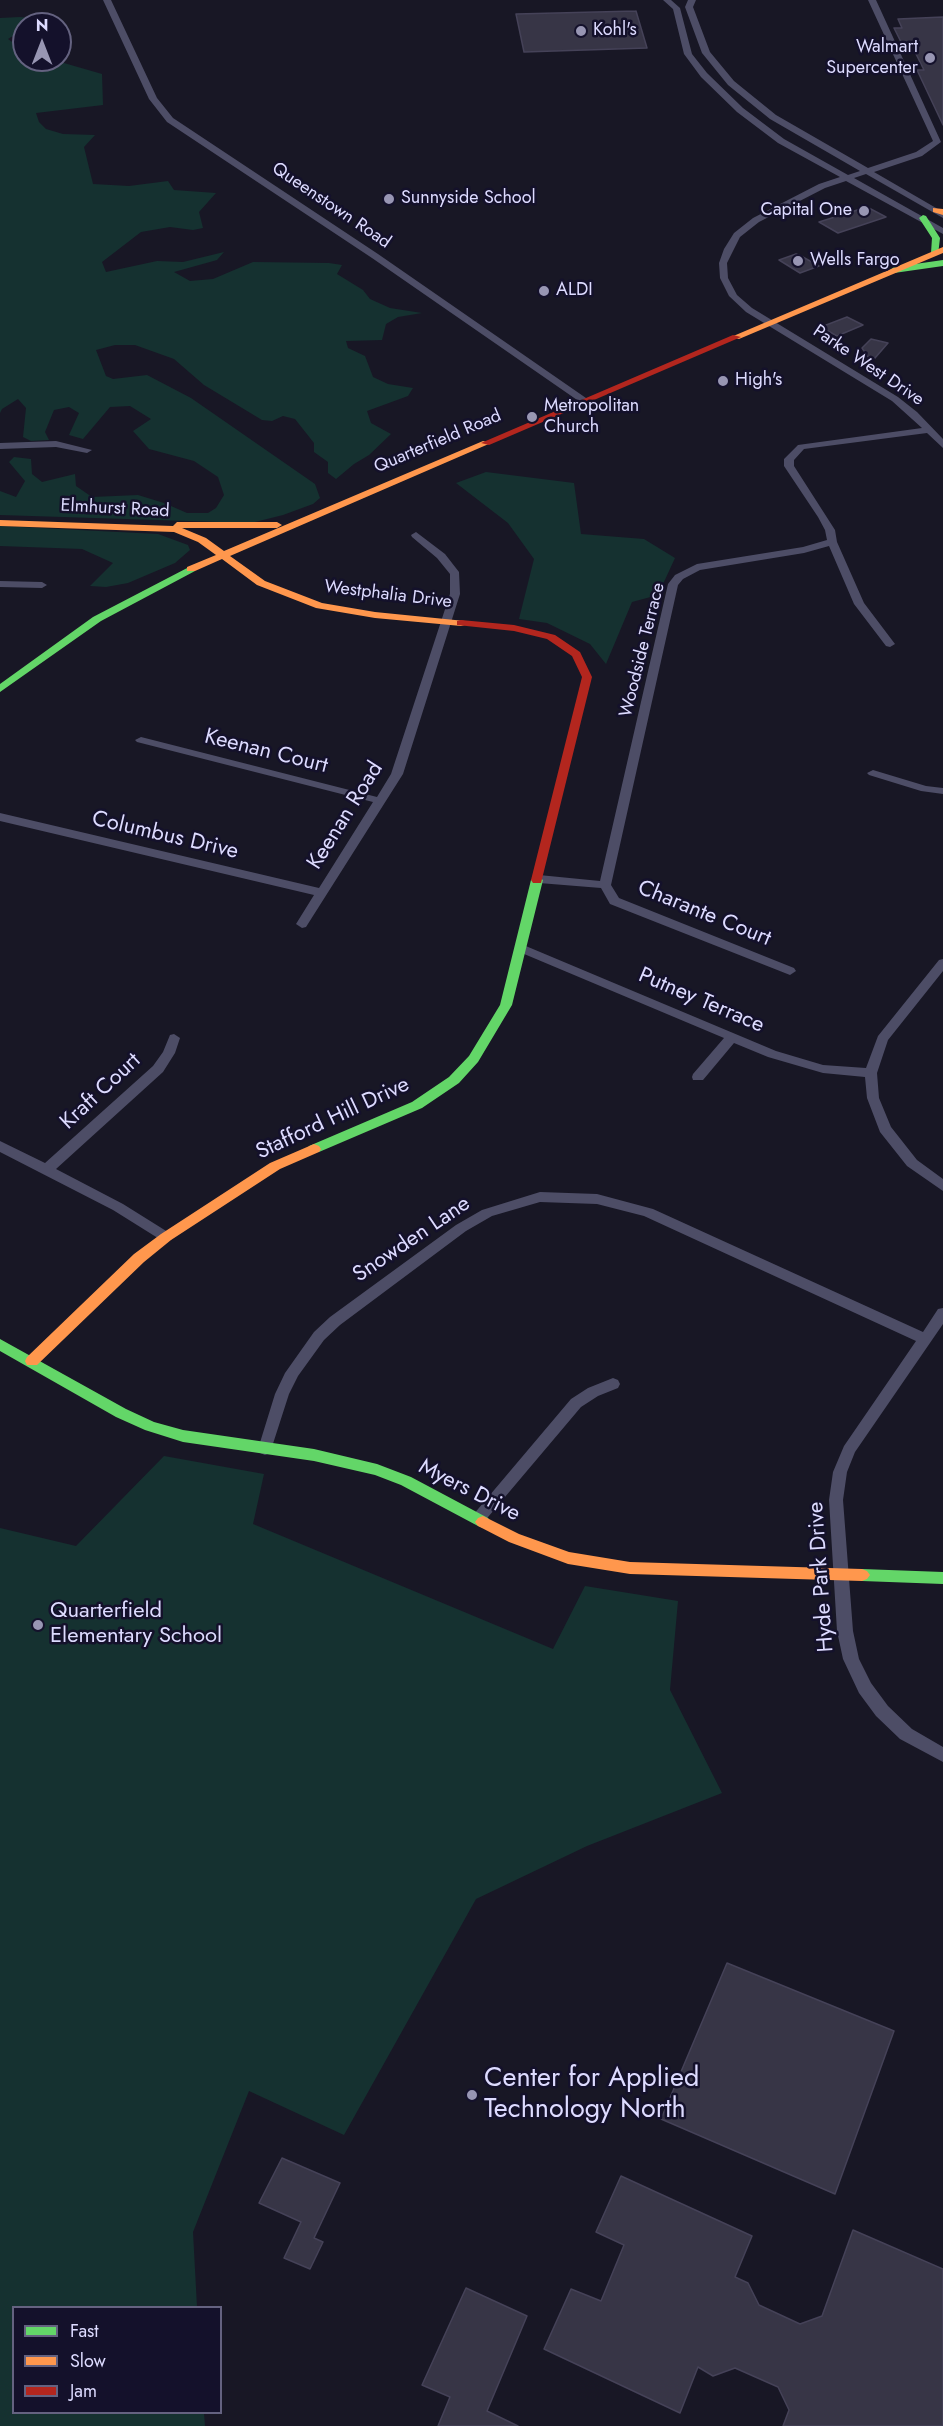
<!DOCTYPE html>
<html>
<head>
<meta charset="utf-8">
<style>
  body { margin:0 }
  #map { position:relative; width:943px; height:2426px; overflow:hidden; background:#181725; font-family:Jost,sans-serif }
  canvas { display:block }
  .legend { position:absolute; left:12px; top:2306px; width:210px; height:108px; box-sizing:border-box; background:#14112b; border:2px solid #646280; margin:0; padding:8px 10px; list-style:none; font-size:18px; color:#dddbff }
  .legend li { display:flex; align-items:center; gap:12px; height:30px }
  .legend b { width:30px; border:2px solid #646280 }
  .north { position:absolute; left:12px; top:12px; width:60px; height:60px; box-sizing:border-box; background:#14112b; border:2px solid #646280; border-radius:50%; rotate:0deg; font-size:16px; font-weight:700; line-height:24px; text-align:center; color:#dddbff }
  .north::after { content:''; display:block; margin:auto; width:21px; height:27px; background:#9896b3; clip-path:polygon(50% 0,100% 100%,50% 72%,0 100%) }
</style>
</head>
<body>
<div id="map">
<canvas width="943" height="2426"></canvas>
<ul class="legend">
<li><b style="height:8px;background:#63d668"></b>Fast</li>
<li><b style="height:8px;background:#ff974d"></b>Slow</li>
<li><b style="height:8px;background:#b3261e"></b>Jam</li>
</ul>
<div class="north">N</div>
</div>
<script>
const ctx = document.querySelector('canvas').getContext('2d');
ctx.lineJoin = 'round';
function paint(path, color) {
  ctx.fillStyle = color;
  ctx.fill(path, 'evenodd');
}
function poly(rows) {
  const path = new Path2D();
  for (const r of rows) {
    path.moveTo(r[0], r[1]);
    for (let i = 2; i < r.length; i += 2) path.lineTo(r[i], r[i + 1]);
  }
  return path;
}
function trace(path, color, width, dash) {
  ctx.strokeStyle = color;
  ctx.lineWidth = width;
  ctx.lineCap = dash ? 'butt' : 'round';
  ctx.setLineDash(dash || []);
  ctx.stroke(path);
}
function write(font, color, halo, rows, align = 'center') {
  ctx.font = font + ' Jost,sans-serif';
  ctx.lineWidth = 5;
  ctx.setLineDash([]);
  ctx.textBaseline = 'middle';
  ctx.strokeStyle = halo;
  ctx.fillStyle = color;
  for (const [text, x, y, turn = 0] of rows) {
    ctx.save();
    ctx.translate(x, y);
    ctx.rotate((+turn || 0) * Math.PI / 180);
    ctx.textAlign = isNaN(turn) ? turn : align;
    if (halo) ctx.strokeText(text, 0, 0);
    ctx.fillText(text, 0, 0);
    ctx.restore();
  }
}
paint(poly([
  [20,17,32,18,28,24,24,24,24,29,8,39,23,50,24,60,31,65,57,61,102,74,103,105,36,113,39,122,46,129,63,134,95,135,84,147,93,184,129,186,168,181,174,190,216,193,199,212,203,228,193,230,170,227,141,232,102,262,106,272,157,261,183,262,224,252,217,260,174,272,190,281,213,279,253,262,329,263,342,265,337,274,363,290,370,299,390,308,422,313,398,317,386,324,382,340,346,341,348,348,365,356,373,377,388,384,413,388,408,396,367,411,371,423,391,434,369,455,354,464,336,479,328,473,328,462,314,452,314,443,295,419,283,416,272,421,262,420,204,385,174,359,135,345,115,345,96,350,106,376,113,379,147,375,191,398,315,484,320,498,313,504,283,515,251,523,0,515,0,491,16,497,25,481,9,462,14,457,31,459,32,474,42,482,75,474,76,486,92,497,138,495,164,503,187,513,208,513,216,508,224,495,218,477,194,461,149,449,133,431,151,419,130,406,110,407,83,439,69,435,79,413,69,407,54,410,45,432,49,440,31,441,23,437,26,408,18,399,2,409,0,413,0,18],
  [486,472,574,483,581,534,644,539,675,558,658,595,632,602,606,664,590,644,547,623,519,619,534,559,508,523,456,483],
  [0,526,158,534,188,545,190,550,175,563,128,583,106,587,90,586,113,563,82,549,0,546],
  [164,1456,264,1474,253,1524,553,1649,585,1586,678,1601,670,1690,722,1793,587,1846,476,1899,344,2135,249,2091,193,2232,197,2307,14,2308,14,2412,204,2413,205,2426,0,2426,0,1528,76,1546]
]), '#153130');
const building = poly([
  [636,11,647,48,524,52,516,14,636,11],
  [943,17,943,125,917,70,924,70,912,46,903,46,894,28,902,28,898,19,943,17],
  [867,207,886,217,838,233,819,222,867,207],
  [796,254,801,256,819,266,800,273,779,260,796,254],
  [847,317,863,325,837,336,821,327,847,317],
  [871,339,888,343,875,358,868,357,862,348,871,339],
  [727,1963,894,2031,835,2194,661,2119,727,1963],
  [282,2158,340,2183,314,2238,323,2242,310,2269,284,2258,301,2222,259,2203,282,2158],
  [621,2176,752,2236,735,2277,748,2283,759,2305,800,2324,822,2316,853,2230,943,2269,943,2426,783,2426,789,2410,778,2387,735,2368,713,2376,698,2367,680,2413,544,2349,571,2289,601,2301,624,2245,596,2232,621,2176],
  [466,2288,527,2316,487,2411,518,2426,438,2426,450,2397,422,2385,466,2288]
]);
paint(building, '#373546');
trace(building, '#454258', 1.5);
paint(poly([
  [103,0,111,0,157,98,173,118,378,254,586,398,586,402,580,402,372,258,167,122,149,99,103,0],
  [663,0,671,0,680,8,692,54,707,73,743,108,784,139,848,175,860,171,770,119,728,85,702,53,685,7,688,0,696,0,693,7,710,52,734,81,776,115,868,168,916,152,933,141,868,0,876,0,941,142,922,156,874,172,943,212,943,218,866,174,854,178,943,228,943,234,846,181,825,188,759,222,740,237,727,263,728,278,737,295,752,308,898,397,917,412,943,439,943,448,927,433,804,449,794,460,794,466,835,530,837,542,864,603,895,644,890,647,886,646,854,604,829,546,804,553,700,570,683,579,678,585,611,885,619,898,794,968,796,971,790,975,610,904,601,888,539,883,533,879,539,875,600,881,668,584,675,575,697,564,803,547,827,540,825,530,818,517,784,466,784,459,798,445,922,428,892,401,746,312,729,296,720,278,719,263,724,249,734,233,753,218,819,184,840,177,778,143,737,112,701,77,684,54,673,9,663,0],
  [56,441,92,450,87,453,56,447,0,449,0,443,56,441],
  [416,532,445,554,459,572,460,594,403,774,306,927,302,928,296,924,314,895,0,821,0,813,319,888,373,802,137,742,135,740,141,737,377,797,391,774,450,594,450,574,437,558,412,537,411,535,416,532],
  [0,581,42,582,47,585,42,588,0,587,0,581],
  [873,770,926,786,943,788,943,794,921,791,869,775,867,773,873,770],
  [521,944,776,1051,823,1065,866,1068,878,1036,939,960,943,959,943,971,888,1040,877,1073,879,1098,891,1127,917,1160,943,1179,943,1191,907,1166,880,1132,867,1098,865,1077,823,1073,768,1057,734,1043,703,1080,693,1080,692,1077,693,1074,724,1038,517,951,515,948,517,945,521,944],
  [174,1034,180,1038,175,1053,163,1072,56,1169,123,1204,171,1234,173,1237,171,1240,161,1240,113,1210,0,1152,0,1141,45,1163,153,1066,163,1052,170,1035,174,1034],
  [540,1192,597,1194,653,1209,923,1332,938,1309,943,1308,943,1324,855,1452,847,1472,843,1500,853,1631,859,1659,871,1683,888,1706,912,1729,943,1747,943,1762,900,1739,876,1716,859,1693,843,1659,837,1631,829,1500,833,1472,844,1446,916,1341,644,1216,597,1204,540,1202,492,1216,466,1231,340,1325,324,1340,298,1376,289,1394,270,1453,265,1455,260,1453,258,1449,275,1394,285,1373,314,1332,330,1317,456,1225,482,1210,540,1192],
  [613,1378,618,1380,620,1384,618,1388,598,1396,581,1407,483,1523,478,1525,473,1523,470,1519,473,1515,571,1399,588,1388,613,1378]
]), '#4d4d66');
paint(poly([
  [923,215,926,216,940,238,938,255,931,253,932,238,919,218,923,215],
  [943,260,943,266,894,273,890,270,894,267,943,260],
  [191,566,195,567,195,571,101,621,0,692,0,684,93,617,191,566],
  [537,876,543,880,512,1005,478,1062,459,1083,422,1108,319,1152,309,1152,307,1149,309,1146,412,1102,449,1077,469,1056,500,1005,531,880,537,876],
  [0,1339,126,1409,154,1422,183,1430,314,1449,377,1464,411,1477,488,1518,491,1522,488,1526,483,1528,478,1526,401,1485,375,1475,314,1461,183,1442,145,1430,116,1417,0,1351,0,1339],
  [862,1569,943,1572,943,1584,862,1581,857,1579,854,1575,857,1571,862,1569]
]), '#63d668');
paint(poly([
  [933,208,943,209,943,215,933,212,933,208],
  [943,247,943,253,739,339,731,337,943,247],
  [483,441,491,443,230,556,265,581,322,603,375,612,465,621,465,625,461,626,375,618,316,608,257,585,222,559,195,571,187,571,187,567,216,555,198,542,174,532,0,526,0,520,173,526,177,522,277,522,282,525,277,528,182,528,206,538,224,551,483,441],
  [314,1144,319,1146,321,1149,319,1152,280,1169,171,1240,144,1262,37,1365,27,1365,25,1361,27,1357,134,1254,161,1234,270,1163,314,1144],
  [483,1516,519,1534,569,1552,630,1562,862,1569,867,1571,870,1575,867,1579,862,1581,630,1574,568,1564,509,1542,478,1526,475,1522,478,1518,483,1516]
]), '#ff974d');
paint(poly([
  [733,335,741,337,489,445,481,443,733,335],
  [461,620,514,625,555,635,580,652,592,677,541,883,533,883,531,880,582,677,572,656,547,639,514,631,457,625,457,621,461,620]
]), '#b3261e');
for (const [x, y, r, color] of [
  [581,31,6,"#9896b3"],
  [930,58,6,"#9896b3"],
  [389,199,6,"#9896b3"],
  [864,211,6,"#9896b3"],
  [798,261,6,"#9896b3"],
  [544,291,6,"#9896b3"],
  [723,381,6,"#9896b3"],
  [532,417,6,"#9896b3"],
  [38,1625,6,"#9896b3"],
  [472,2095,6,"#9896b3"]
]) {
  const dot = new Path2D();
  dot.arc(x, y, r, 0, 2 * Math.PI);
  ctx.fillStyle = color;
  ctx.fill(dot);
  trace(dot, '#14112b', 2);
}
write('18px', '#dddbff', '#14112b', [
  ["Kohl's",593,31],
  ["Walmart",918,48,"right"],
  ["Supercenter",918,69,"right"],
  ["Sunnyside School",401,199],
  ["Capital One",852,211,"right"],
  ["Wells Fargo",810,261],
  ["ALDI",556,291],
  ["High's",735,381],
  ["Metropolitan",544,407],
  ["Church",544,428]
], 'left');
write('18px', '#dddbff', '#14112b', [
  ["Queenstown Road",331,206,34],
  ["Parke West Drive",868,366,34],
  ["Quarterfield Road",438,442,-23],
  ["Elmhurst Road",115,509,3],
  ["Westphalia Drive",388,595,7],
  ["Woodside Terrace",643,650,-76]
]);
write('22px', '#dddbff', '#14112b', [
  ["Keenan Court",266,752,14],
  ["Keenan Road",346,816,-58],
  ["Columbus Drive",165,836,13],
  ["Charante Court",704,914,22],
  ["Putney Terrace",701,1001,23],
  ["Kraft Court",101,1092,-43],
  ["Stafford Hill Drive",333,1119,-25],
  ["Snowden Lane",412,1240,-34],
  ["Myers Drive",469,1491,27],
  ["Hyde Park Drive",822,1577,-94]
]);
write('22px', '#dddbff', '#14112b', [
  ["Quarterfield",50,1612],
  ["Elementary School",50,1637]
], 'left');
write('27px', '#dddbff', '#14112b', [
  ["Center for Applied",484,2079],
  ["Technology North",484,2110]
], 'left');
</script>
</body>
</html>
